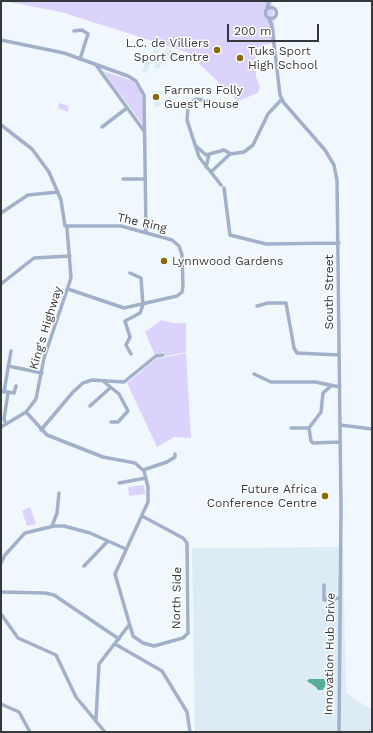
<!DOCTYPE html>
<html>
<head>
<meta charset="utf-8">
<style>
  body { margin:0 }
  #map { position:relative; width:373px; height:733px; overflow:hidden; background:#f0f8fd; font-family:"Work Sans",sans-serif }
  canvas { display:block }
  .frame { position:absolute; inset:0; border:2px solid #36393b; pointer-events:none }
  .scale { position:absolute; left:227px; top:24px; width:92px; height:18px; box-sizing:border-box; border:2px solid #36393b; border-top:0; padding-left:5px; font-size:12px; line-height:14px; white-space:nowrap; color:#36393b; -webkit-text-stroke:3px #fff; paint-order:stroke }
</style>
</head>
<body>
<div id="map">
<canvas width="373" height="733"></canvas>
<div class="frame"></div>
<div class="scale">200 m</div>
</div>
<script>
const ctx = document.querySelector('canvas').getContext('2d');
ctx.lineJoin = 'round';
function paint(path, color) {
  ctx.fillStyle = color;
  ctx.fill(path, 'evenodd');
}
function poly(rows) {
  const path = new Path2D();
  for (const r of rows) {
    if (r.length === 3) {
      path.moveTo(r[0] + r[2], r[1]);
      path.arc(r[0], r[1], r[2], 0, 2 * Math.PI);
      continue;
    }
    path.moveTo(r[0], r[1]);
    for (let i = 2; i < r.length; i += 2) path.lineTo(r[i], r[i + 1]);
  }
  return path;
}
function trace(path, color, width, dash) {
  ctx.strokeStyle = color;
  ctx.lineWidth = width;
  ctx.lineCap = dash ? 'butt' : 'round';
  ctx.setLineDash(dash || []);
  ctx.stroke(path);
}
function write(font, color, halo, rows, align = 'center') {
  ctx.font = font + ' "Work Sans",sans-serif';
  ctx.lineWidth = 3;
  ctx.setLineDash([]);
  ctx.textBaseline = 'middle';
  ctx.strokeStyle = halo;
  ctx.fillStyle = color;
  for (const [text, x, y, turn = 0] of rows) {
    ctx.save();
    ctx.translate(x, y);
    ctx.rotate((+turn || 0) * Math.PI / 180);
    ctx.textAlign = isNaN(turn) ? turn : align;
    if (halo) ctx.strokeText(text, 0, 0);
    ctx.fillText(text, 0, 0);
    ctx.restore();
  }
}
paint(poly([
  [156,44,161,46,156,59,161,61,166,48,172,50,166,65,162,63,159,69,154,67,156,63,153,62,152,58,147,73,142,71,148,55,151,56],
  [174,89,174,93,159,95,158,97,161,97,160,106,155,107,152,92],
  [343,547,346,693,372,710,372,732,195,732,192,548]
]), '#dcebf4');
paint(poly([
  [4,1,272,1,276,42,255,48,256,77,260,86,258,93,238,101,187,52,61,12],
  [103,71,133,81,138,87,142,96,143,125],
  [59,103,69,106,68,112,58,108],
  [161,320,174,323,186,323,186,352,166,356,164,352,155,355,145,332],
  [186,353,191,438,174,437,157,447,127,383,156,359],
  [144,485,145,494,129,496,128,487],
  [30,507,36,524,27,526,22,511]
]), '#dcd3fd');
paint(poly([
  [309,679,324,679,326,684,323,690,318,690,316,687,307,681]
]), '#59ae99');
trace(poly([
  [271,13,5.5],
  [267,8,269,1],
  [269,18,272,27,280,95,284,103,325,150,334,165,337,180,341,508,339,732],
  [74,31,82,30,88,34,80,59],
  [1,40,64,53,128,76,136,81,144,95,146,232],
  [96,65,144,131],
  [207,101,197,99,194,100,188,108,187,120,199,157,221,185],
  [1,125,32,149,49,172,61,200,65,226],
  [102,127,127,108],
  [196,146,206,155,224,150,231,154],
  [206,167,209,155],
  [211,172,230,154,244,152,253,145,268,114,282,99],
  [123,179,145,179],
  [224,188,230,235,266,244,339,243],
  [1,213,28,195,58,192],
  [67,226,121,226,172,240,179,246,182,255,183,286,182,292,177,296,124,308,68,289],
  [130,273,141,278,143,305,140,313,125,321,130,337,126,345,131,354],
  [1,284,34,258,70,256],
  [257,306,268,303,286,303,294,348,297,353,339,355],
  [8,366,42,373],
  [254,374,271,382,315,382,340,387],
  [103,381,119,394,128,411,118,422,111,422],
  [1,391,14,393,16,386],
  [4,392,11,351],
  [90,406,110,388],
  [26,412,47,435,103,457,135,463,144,471,148,487,148,502,115,574,133,636,143,643,154,646,183,638,188,633,187,543,183,538,142,516],
  [6,424,4,419,8,393],
  [340,425,372,429],
  [1,427,26,412,36,399,44,358,71,278,67,228],
  [291,428,309,428,311,441,313,443,340,442],
  [309,428,321,412,323,393,331,386],
  [41,430,73,392,83,383,92,380,124,382,156,356,163,355],
  [143,470,167,462,175,457,175,454],
  [119,483,146,478],
  [52,526,57,513,59,493],
  [1,563,5,555,25,533,54,526,64,526,90,533,126,549],
  [84,566,108,541],
  [324,585,324,600,340,598],
  [1,592,45,593,54,595,119,639],
  [1,614,18,638,56,655,76,697,105,732],
  [115,644,162,671,187,712,190,732],
  [1,704,19,712,30,732],
  [96,719,99,664,129,625]
]), '#a3b0ca', 3.5);
for (const [x, y, r, color] of [
  [217,50,4,"#8b6909"],
  [240,58,4,"#8b6909"],
  [156,97,4,"#8b6909"],
  [164,261,4,"#8b6909"],
  [325,496,4,"#8b6909"]
]) {
  const dot = new Path2D();
  dot.arc(x, y, r, 0, 2 * Math.PI);
  ctx.fillStyle = color;
  ctx.fill(dot);
  trace(dot, '#fff', 1.5);
}
write('12px', '#36393b', '#fff', [
  ["L.C. de Villiers",209,43,"right"],
  ["Sport Centre",209,57,"right"],
  ["Tuks Sport",248,51],
  ["High School",248,65],
  ["Farmers Folly",164,90],
  ["Guest House",164,104],
  ["Lynnwood Gardens",172,261],
  ["Future Africa",317,489,"right"],
  ["Conference Centre",317,503,"right"]
], 'left');
write('12px', '#36393b', '#fff', [
  ["The Ring",142,223,13],
  ["South Street",329,292,-90],
  ["King's Highway",46,328,-73],
  ["North Side",177,598,-89],
  ["Innovation Hub Drive",330,654,-89]
]);
</script>
</body>
</html>
